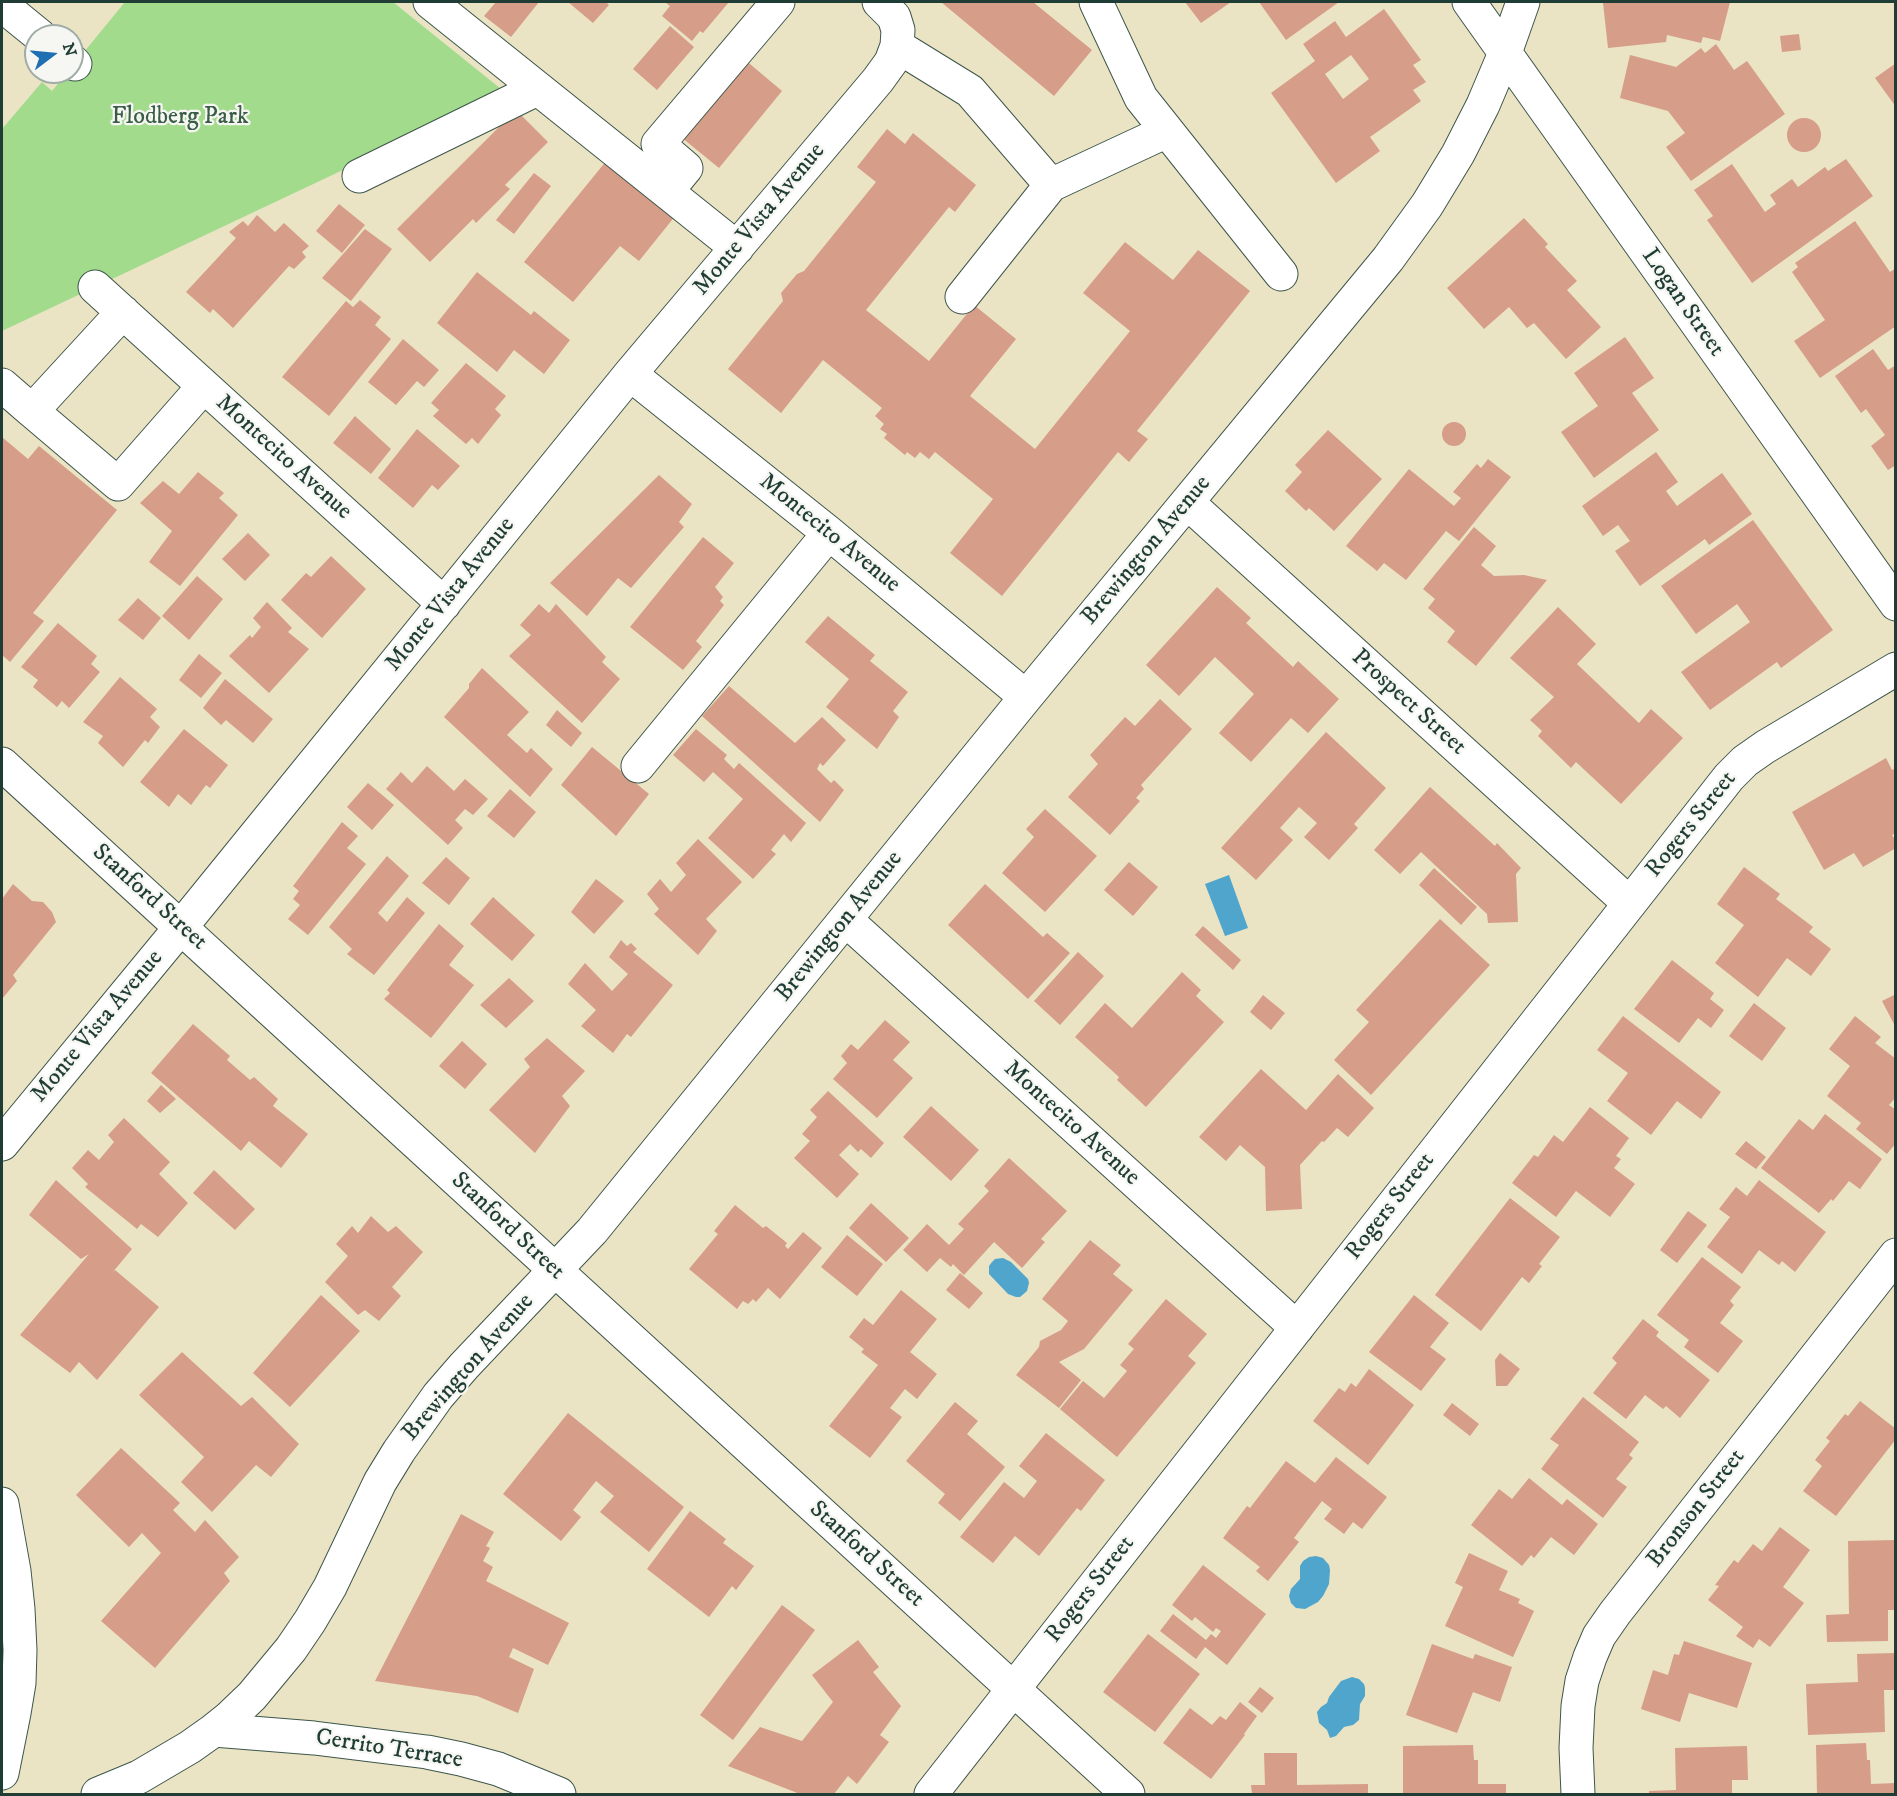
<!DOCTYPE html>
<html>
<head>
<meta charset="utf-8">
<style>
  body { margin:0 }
  #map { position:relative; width:1897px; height:1796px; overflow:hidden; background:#eae4c5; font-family:"IM FELL DW Pica",serif }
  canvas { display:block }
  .frame { position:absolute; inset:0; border:3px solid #1f3d34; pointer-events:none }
  .north { position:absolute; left:24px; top:24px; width:60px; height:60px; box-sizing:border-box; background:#f6f6f2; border:2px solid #a0aca6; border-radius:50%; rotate:74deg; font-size:16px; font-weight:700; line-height:24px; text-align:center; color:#1f3d34 }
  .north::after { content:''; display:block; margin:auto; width:21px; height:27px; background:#1f6fb2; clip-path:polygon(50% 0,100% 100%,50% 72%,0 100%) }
</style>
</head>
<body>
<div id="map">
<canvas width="1897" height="1796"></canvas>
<div class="frame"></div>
<div class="north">N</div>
</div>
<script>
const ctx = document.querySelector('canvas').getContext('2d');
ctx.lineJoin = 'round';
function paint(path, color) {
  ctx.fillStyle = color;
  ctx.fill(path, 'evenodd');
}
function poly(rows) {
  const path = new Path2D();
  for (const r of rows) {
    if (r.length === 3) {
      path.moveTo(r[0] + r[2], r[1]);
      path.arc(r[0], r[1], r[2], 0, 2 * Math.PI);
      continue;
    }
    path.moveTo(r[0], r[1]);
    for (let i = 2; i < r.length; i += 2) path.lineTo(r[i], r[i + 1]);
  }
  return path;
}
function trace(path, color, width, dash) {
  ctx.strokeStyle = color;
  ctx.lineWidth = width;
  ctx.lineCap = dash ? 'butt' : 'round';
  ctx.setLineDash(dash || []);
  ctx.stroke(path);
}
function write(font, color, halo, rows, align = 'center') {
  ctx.font = font + ' "IM FELL DW Pica",serif';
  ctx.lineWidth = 4.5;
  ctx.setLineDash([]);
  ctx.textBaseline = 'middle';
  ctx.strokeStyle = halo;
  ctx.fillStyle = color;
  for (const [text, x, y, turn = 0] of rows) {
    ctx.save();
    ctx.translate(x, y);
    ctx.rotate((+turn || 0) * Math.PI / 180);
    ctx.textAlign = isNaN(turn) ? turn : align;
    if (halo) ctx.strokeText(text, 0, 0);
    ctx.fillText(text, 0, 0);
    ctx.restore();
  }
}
paint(poly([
  [125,2,393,2,506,93,2,331,2,129,42,82,52,91]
]), '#a3db8d');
paint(poly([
  [1229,875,1248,928,1225,936,1205,884],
  [1003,1258,1011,1262,1028,1279,1029,1283,1027,1291,1020,1297,1016,1297,1008,1294,989,1274,989,1266,992,1262,995,1259],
  [1316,1556,1323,1558,1329,1565,1330,1570,1329,1584,1323,1596,1318,1602,1305,1609,1296,1608,1291,1603,1289,1596,1291,1589,1300,1579,1300,1566,1303,1561,1309,1557],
  [1352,1677,1359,1679,1364,1684,1365,1688,1365,1696,1360,1704,1359,1720,1353,1725,1344,1727,1336,1736,1330,1738,1327,1730,1319,1723,1317,1712,1321,1707,1327,1703,1329,1697,1341,1681]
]), '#4fa5cb');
paint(poly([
  [496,2,539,2,511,37,484,16],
  [568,2,606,2,609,5,593,23],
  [668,2,729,2,703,33,700,31,692,41,662,16,670,6,666,3],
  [941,2,1033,2,1092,50,1054,96],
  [1185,2,1231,2,1201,23],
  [1259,2,1339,2,1286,40],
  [1618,2,1730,2,1720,41,1703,37,1701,43,1667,35,1666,42,1608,48,1603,3],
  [1384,9,1421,60,1413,65,1426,82,1413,90,1421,101,1370,137,1380,151,1336,183,1271,93,1315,61,1303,44,1335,21,1346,37],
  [1351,55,1369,79,1343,99,1325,74],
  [670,26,694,47,657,90,633,69],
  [1799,34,1801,50,1782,52,1780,36],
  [1716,44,1734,70,1747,61,1785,114,1691,181,1666,147,1685,133,1668,111,1620,98,1630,55,1676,67,1701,48,1705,53],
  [744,59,782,91,719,168,681,137],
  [1896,63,1896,107,1875,78],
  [516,110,548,142,505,185,510,189,476,223,473,219,430,262,397,229],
  [1804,135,17],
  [887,129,905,144,913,133,976,185,955,212,949,207,866,310,929,361,974,305,1016,339,970,396,1035,449,1130,331,1083,293,1125,242,1173,280,1198,250,1250,291,1137,431,1148,439,1129,462,1118,452,1002,596,950,553,993,499,935,452,929,459,920,452,915,458,907,452,905,455,884,438,887,434,880,429,884,424,875,416,882,408,823,360,781,413,728,369,783,301,781,293,797,274,804,271,876,182,857,167],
  [1846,159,1873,196,1752,283,1707,220,1713,216,1694,190,1732,164,1765,212,1776,204,1770,195,1792,179,1798,187,1825,167,1828,171],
  [607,160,676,215,639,261,620,246,573,302,524,262],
  [534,173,551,186,514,234,496,220],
  [339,204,365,225,342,253,316,231],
  [257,215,275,232,284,223,309,246,302,252,306,257,294,269,289,266,233,328,213,309,210,313,186,292,236,238,229,232,243,221,248,226],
  [1524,218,1548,244,1545,247,1577,281,1567,290,1601,327,1566,359,1534,323,1527,328,1509,307,1484,329,1447,288],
  [1855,221,1890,272,1896,268,1896,326,1820,378,1794,341,1825,320,1792,272,1798,267,1795,263],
  [365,229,392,249,351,301,322,278],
  [477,272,531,315,534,311,570,340,544,374,514,350,497,372,437,323],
  [360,300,381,317,375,325,391,339,329,416,282,377,346,301,353,307],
  [1625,337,1654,378,1632,393,1659,430,1594,478,1561,432,1598,406,1574,373],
  [403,339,439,370,424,387,417,381,396,405,368,382],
  [1873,349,1888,370,1896,365,1896,465,1888,470,1871,446,1885,435,1866,409,1861,413,1835,376],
  [466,363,506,396,495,409,501,415,478,444,472,438,466,444,433,416,439,410,431,403],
  [355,416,391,449,371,474,333,443],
  [1454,434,12],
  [417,429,460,466,438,490,432,485,413,508,378,478],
  [1328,430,1382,479,1334,531,1309,508,1306,511,1285,491,1302,472,1295,465],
  [2,437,28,459,39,446,117,510,33,613,44,621,10,662,2,655],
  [1656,452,1678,482,1666,491,1677,506,1722,473,1752,514,1709,545,1705,539,1640,586,1615,551,1630,541,1618,525,1603,536,1582,506],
  [1488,459,1511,477,1459,541,1446,531,1406,580,1384,563,1377,571,1346,546,1409,469,1454,506,1461,498,1453,492,1477,464,1481,468],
  [198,472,224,493,219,498,238,515,180,586,149,562,172,531,140,503,163,481,179,494],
  [659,475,692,504,679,522,684,527,631,588,618,578,587,616,550,583],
  [1753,520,1833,630,1781,668,1777,662,1710,710,1681,672,1750,622,1737,604,1696,634,1661,586],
  [1474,527,1496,546,1481,565,1494,576,1524,575,1547,580,1476,666,1447,642,1455,631,1428,608,1435,599,1423,589],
  [248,533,270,555,245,581,222,559],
  [703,537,734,563,715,587,723,597,720,601,724,605,696,641,702,647,683,670,630,627],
  [331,556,366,589,322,638,281,600,306,573,311,577],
  [197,576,223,599,189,640,162,616],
  [1217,587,1251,618,1246,623,1293,667,1298,661,1339,699,1308,733,1291,718,1251,762,1219,733,1254,694,1215,657,1179,696,1146,665],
  [138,598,161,618,143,640,118,620],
  [267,602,292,628,288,632,309,649,269,693,229,656,250,635,252,638,261,627,253,618],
  [539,604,549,613,556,604,606,657,602,662,620,679,582,723,509,656,531,635,520,625],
  [1558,607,1596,644,1577,664,1639,723,1651,709,1683,738,1621,804,1576,762,1571,768,1538,736,1542,731,1530,720,1554,697,1510,658],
  [828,616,875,655,870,661,908,692,893,711,899,717,877,749,826,707,849,679,805,642],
  [58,623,97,656,91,664,100,672,69,708,62,701,57,707,33,687,38,680,21,667],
  [199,654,222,673,201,698,179,680],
  [482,668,529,712,507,735,527,753,531,748,553,769,530,797,444,717,469,688,469,684],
  [120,677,157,709,150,717,160,727,148,743,145,740,123,767,98,743,103,736,83,722],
  [225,679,273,719,253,743,226,720,221,725,203,708],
  [729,686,795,743,822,717,846,740,823,766,820,763,817,769,831,783,834,780,844,790,820,822,702,716],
  [1160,699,1192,729,1141,785,1144,789,1136,798,1140,801,1110,835,1068,797,1098,764,1090,755,1125,717,1135,726],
  [557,710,582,733,571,747,546,725],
  [184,729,228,765,210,788,206,785,191,805,178,794,169,807,140,782],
  [696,729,727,755,724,759,734,769,739,763,806,823,791,842,784,834,771,850,776,854,753,879,708,838,743,799,713,772,704,782,673,755],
  [1326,732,1386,788,1354,824,1358,828,1329,860,1304,837,1317,823,1299,807,1280,828,1293,840,1256,880,1221,848],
  [592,747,649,794,616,836,561,785],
  [1886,758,1892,770,1896,768,1896,833,1892,835,1896,841,1896,848,1863,867,1854,853,1824,870,1792,812],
  [427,766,454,791,465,779,488,799,473,815,465,809,455,820,463,828,448,845,386,789,401,772,412,783],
  [368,783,394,805,372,830,347,807],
  [1430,787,1495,846,1497,843,1521,868,1516,874,1518,922,1488,923,1487,914,1421,852,1400,874,1374,850],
  [510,789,536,812,514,838,487,816],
  [1045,809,1097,856,1045,912,1002,873,1034,837,1026,829],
  [342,822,358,836,347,848,366,864,308,935,288,919,300,905,293,899,299,891,293,886],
  [698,839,742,882,706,919,717,931,698,955,654,914,659,909,647,894,660,879,671,892,686,875,676,863],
  [387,856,409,876,378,913,387,922,407,897,425,913,374,975,347,954,352,949,329,927],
  [446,857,470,878,449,905,422,883],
  [1129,862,1158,887,1133,916,1104,890],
  [1744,867,1780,894,1776,899,1813,927,1809,932,1831,949,1811,976,1787,958,1758,997,1715,963,1744,925,1717,904],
  [1434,868,1477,907,1461,925,1419,885],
  [596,879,624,901,594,934,571,912],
  [13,884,32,901,43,902,52,912,56,922,13,975,17,981,2,999,2,899],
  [985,884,1043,937,1047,933,1070,953,1028,999,948,925],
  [493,897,535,935,512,961,470,924],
  [1440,919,1490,965,1371,1095,1334,1060,1369,1022,1356,1010],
  [439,924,464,946,449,965,474,985,431,1038,384,999,390,993,387,990],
  [1203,926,1241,960,1233,970,1195,935],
  [621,940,627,946,631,943,637,949,633,952,673,985,631,1037,627,1034,613,1053,581,1026,596,1010,568,984,585,963,612,991,628,974,609,957],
  [1078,952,1104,976,1060,1025,1034,1001],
  [1672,960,1714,993,1710,999,1724,1010,1711,1028,1698,1018,1679,1043,1634,1009],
  [1182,972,1201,990,1196,996,1224,1022,1146,1107,1117,1080,1119,1077,1075,1037,1105,1003,1132,1028],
  [509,978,534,1001,506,1028,480,1005],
  [1896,994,1896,1028,1882,1001],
  [1263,995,1285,1013,1271,1030,1250,1012],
  [1754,1003,1786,1028,1762,1061,1729,1036],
  [1623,1016,1721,1092,1701,1119,1677,1101,1651,1135,1607,1101,1628,1073,1597,1050],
  [1855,1016,1881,1037,1875,1043,1896,1059,1896,1097,1889,1105,1896,1110,1896,1143,1887,1154,1856,1129,1861,1123,1827,1096,1850,1066,1829,1049],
  [885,1020,910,1042,893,1060,913,1078,877,1118,833,1079,847,1063,841,1056,851,1044,858,1050],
  [193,1024,230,1056,227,1060,250,1080,254,1077,278,1099,273,1106,308,1134,281,1168,249,1141,241,1151,151,1073],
  [547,1038,585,1071,562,1096,570,1106,535,1153,489,1110,530,1067,524,1059],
  [462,1041,487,1064,465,1089,439,1066],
  [1261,1069,1306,1110,1338,1074,1374,1108,1348,1137,1337,1128,1324,1142,1322,1141,1300,1165,1302,1209,1266,1211,1265,1167,1240,1145,1226,1161,1199,1137],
  [161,1085,176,1099,160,1113,147,1101],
  [828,1091,884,1143,871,1158,861,1149,858,1152,850,1144,839,1155,859,1174,837,1198,794,1158,810,1141,802,1134,817,1117,810,1110],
  [931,1106,979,1150,951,1181,903,1137],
  [1590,1107,1629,1138,1616,1156,1621,1159,1614,1168,1635,1184,1610,1217,1576,1191,1556,1217,1512,1183,1534,1155,1538,1157,1554,1135,1563,1142],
  [1825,1114,1882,1159,1860,1189,1849,1181,1833,1201,1831,1199,1819,1213,1761,1168,1799,1119,1813,1130],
  [124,1118,170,1162,159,1174,188,1203,158,1237,141,1224,137,1229,85,1187,88,1184,72,1168,88,1150,99,1160,114,1142,108,1135],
  [1746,1141,1766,1157,1756,1169,1735,1154],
  [1009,1158,1067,1211,1041,1239,1045,1242,1022,1268,994,1242,964,1275,953,1264,951,1267,940,1258,927,1272,903,1250,927,1224,949,1245,964,1229,958,1224,989,1191,984,1186],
  [214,1170,255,1209,235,1230,193,1193],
  [56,1180,132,1249,112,1273,115,1270,159,1307,97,1380,79,1362,70,1373,20,1335,89,1254,81,1259,29,1215],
  [1759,1180,1826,1232,1795,1272,1782,1261,1779,1265,1759,1250,1742,1274,1707,1247,1730,1217,1719,1209,1736,1187,1747,1196],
  [1510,1198,1560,1237,1539,1264,1542,1266,1529,1283,1522,1277,1481,1331,1435,1295],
  [871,1203,909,1238,886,1262,849,1228],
  [735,1205,763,1228,766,1226,787,1243,785,1246,788,1249,803,1232,822,1248,780,1299,768,1288,756,1302,753,1299,748,1304,743,1301,737,1309,689,1269,718,1234,714,1231],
  [1688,1211,1707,1225,1677,1263,1660,1250],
  [371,1216,388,1232,396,1226,423,1252,392,1287,401,1296,379,1321,365,1310,358,1315,325,1282,348,1256,336,1244,352,1226,358,1233],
  [847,1235,883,1264,857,1296,821,1267],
  [1090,1240,1121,1265,1113,1274,1133,1290,1084,1349,1059,1362,1081,1380,1059,1408,1016,1375,1039,1347,1040,1341,1061,1330,1068,1321,1042,1299],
  [1702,1257,1741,1287,1730,1301,1734,1305,1720,1323,1743,1341,1718,1373,1684,1347,1689,1340,1657,1315],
  [960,1273,983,1293,969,1309,946,1290],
  [901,1290,937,1319,910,1352,937,1374,917,1399,905,1389,890,1408,902,1417,870,1458,829,1426,878,1365,861,1352,864,1349,849,1337,864,1318,873,1325],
  [321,1295,360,1331,290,1407,253,1373],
  [1414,1295,1449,1323,1430,1347,1446,1359,1421,1391,1369,1352],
  [1166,1299,1207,1334,1188,1356,1196,1363,1117,1457,1060,1409,1083,1381,1104,1398,1127,1371,1120,1365,1134,1349,1128,1344],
  [1643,1319,1659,1332,1656,1336,1710,1380,1680,1418,1666,1406,1663,1409,1645,1395,1626,1419,1593,1393,1617,1363,1612,1358],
  [182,1352,241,1406,252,1397,299,1444,271,1477,256,1465,212,1512,181,1482,204,1457,139,1395],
  [1500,1353,1520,1369,1507,1386,1496,1386,1495,1360],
  [1369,1369,1414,1405,1368,1465,1313,1421,1339,1388,1345,1392,1351,1383,1356,1387],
  [1583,1397,1639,1442,1629,1455,1633,1458,1616,1479,1627,1487,1603,1518,1541,1469,1559,1445,1550,1439],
  [1860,1401,1896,1429,1896,1439,1836,1516,1803,1491,1822,1466,1815,1460,1830,1441,1826,1438,1845,1414,1848,1416],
  [955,1402,978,1421,967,1434,1005,1467,960,1521,938,1503,945,1494,906,1461],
  [1452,1403,1479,1424,1470,1436,1443,1415],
  [568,1413,684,1507,649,1552,600,1512,614,1496,596,1481,573,1510,581,1517,561,1541,503,1494],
  [1046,1433,1105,1480,1081,1511,1077,1508,1039,1556,1015,1536,993,1563,960,1537,1004,1482,1024,1498,1037,1481,1019,1466],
  [121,1448,180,1503,173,1510,195,1532,205,1520,239,1557,224,1573,230,1581,155,1668,101,1621,161,1553,142,1533,129,1547,76,1495],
  [1336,1457,1387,1497,1362,1529,1353,1522,1344,1534,1324,1519,1332,1509,1322,1501,1294,1538,1299,1542,1268,1581,1256,1571,1260,1567,1223,1538,1247,1506,1250,1508,1286,1461,1315,1483],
  [1529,1478,1562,1505,1567,1499,1598,1524,1574,1555,1551,1537,1534,1558,1531,1555,1522,1566,1471,1525,1499,1489,1512,1499],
  [690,1511,726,1539,723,1543,754,1566,736,1590,732,1586,709,1617,647,1569],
  [461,1514,494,1532,486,1546,490,1548,483,1561,493,1567,486,1581,569,1623,548,1665,513,1648,509,1657,534,1669,518,1713,477,1696,375,1681],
  [1780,1527,1810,1550,1783,1587,1804,1603,1770,1647,1759,1639,1753,1648,1736,1636,1743,1627,1708,1600,1719,1586,1715,1585,1734,1560,1738,1563,1753,1544,1762,1551],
  [1896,1540,1896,1610,1888,1610,1888,1641,1827,1642,1826,1615,1849,1614,1848,1541],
  [1469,1553,1508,1571,1499,1590,1520,1599,1518,1603,1534,1611,1513,1657,1445,1626,1463,1587,1455,1583],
  [1203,1565,1266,1614,1227,1665,1205,1647,1196,1659,1160,1631,1173,1614,1206,1640,1211,1634,1216,1638,1221,1631,1216,1628,1213,1632,1195,1617,1192,1621,1172,1605],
  [782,1605,815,1630,733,1740,700,1715],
  [1148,1634,1200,1674,1155,1732,1103,1692],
  [858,1640,879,1667,873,1672,901,1706,880,1735,889,1742,857,1784,848,1776,834,1794,800,1794,728,1766,760,1727,802,1741,833,1702,812,1675],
  [1684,1641,1752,1663,1737,1708,1689,1693,1680,1722,1641,1709,1653,1670,1668,1675,1674,1654,1679,1655],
  [1432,1644,1473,1659,1475,1654,1512,1667,1500,1702,1473,1692,1457,1733,1406,1715],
  [1896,1653,1896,1690,1884,1690,1885,1732,1808,1735,1806,1684,1858,1682,1857,1654],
  [1260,1687,1274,1698,1262,1713,1248,1702],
  [1240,1702,1257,1716,1244,1734,1245,1735,1211,1779,1163,1743,1190,1708,1212,1725,1220,1716,1226,1720],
  [1866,1743,1867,1760,1870,1760,1871,1784,1896,1783,1896,1794,1817,1794,1816,1745],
  [1473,1745,1474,1760,1478,1760,1478,1784,1506,1784,1506,1794,1403,1794,1403,1746],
  [1747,1746,1748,1780,1732,1780,1732,1794,1649,1794,1649,1791,1676,1790,1675,1748],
  [1264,1753,1297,1753,1297,1785,1368,1784,1368,1794,1252,1794,1251,1785,1265,1785]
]), '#d69d88');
const minor = poly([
  [430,2,737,248],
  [1096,2,1141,98,1281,274],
  [1469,2,1896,604],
  [2,5,40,36],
  [897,46,970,91,1051,185],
  [72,61,75,64],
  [359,176,537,89],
  [667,191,686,168,658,144,778,2],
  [95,287,444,604],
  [962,297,1051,185,1167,131],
  [630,374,829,533,1026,697],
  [2,385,32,411,123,312],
  [32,411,118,484,204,386],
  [1188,503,1629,903],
  [2,764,1128,1794],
  [638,766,829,533],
  [846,920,1297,1328],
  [2,1144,181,927,630,374,878,80,891,62,897,46,898,30,894,17,879,2],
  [2,1504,14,1571,18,1609,20,1650,19,1683,14,1713,2,1773],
  [214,1730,314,1738,427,1752,461,1759,498,1769,559,1794],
  [98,1794,139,1777,190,1747,214,1730,229,1718,252,1696,291,1649,310,1621,330,1587,380,1482,399,1451,438,1396,464,1366,592,1231,1026,697,1388,259,1427,205,1458,154,1483,105,1505,53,1523,2],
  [931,1794,1729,777,1745,761,1765,747,1896,669],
  [1578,1794,1576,1748,1578,1706,1582,1681,1590,1657,1599,1636,1615,1613,1896,1255]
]);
trace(minor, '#3d564a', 35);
trace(minor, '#fff', 33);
write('24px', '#395d46', '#f6f6f2', [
  ["Flodberg Park",180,118]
]);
write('24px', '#1f3d34', '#f6f6f2', [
  ["Monte Vista Avenue",760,220,-50],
  ["Logan Street",1682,303,55],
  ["Montecito Avenue",283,458,42],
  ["Montecito Avenue",829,534,39],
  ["Brewington Avenue",1147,551,-50],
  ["Monte Vista Avenue",451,595,-51],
  ["Prospect Street",1408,703,42],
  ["Rogers Street",1692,825,-51],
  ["Stanford Street",149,898,42],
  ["Brewington Avenue",840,927,-51],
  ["Monte Vista Avenue",98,1027,-50],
  ["Montecito Avenue",1071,1124,42],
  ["Rogers Street",1391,1207,-52],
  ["Stanford Street",507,1227,43],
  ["Brewington Avenue",469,1368,-49],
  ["Bronson Street",1697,1509,-52],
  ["Stanford Street",866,1555,42],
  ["Rogers Street",1091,1590,-52],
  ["Cerrito Terrace",389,1750,9]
]);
</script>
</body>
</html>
